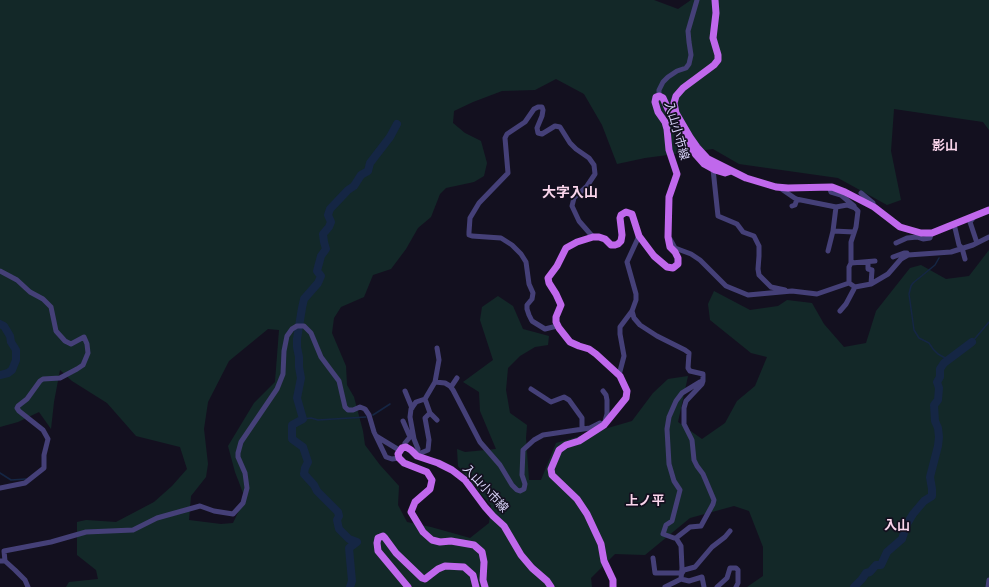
<!DOCTYPE html>
<html>
<head>
<meta charset="utf-8">
<style>
  body { margin:0 }
  canvas { display:block; background:#13101f }
</style>
</head>
<body>
<canvas width="989" height="587"></canvas>
<script>
const ctx = document.querySelector('canvas').getContext('2d');
ctx.lineJoin = 'round';
function paint(path, color) {
  ctx.fillStyle = color;
  ctx.fill(path, 'evenodd');
}
function poly(rows) {
  const path = new Path2D();
  for (const r of rows) {
    path.moveTo(r[0], r[1]);
    for (let i = 2; i < r.length; i += 2) path.lineTo(r[i], r[i + 1]);
  }
  return path;
}
function trace(path, color, width, dash) {
  ctx.strokeStyle = color;
  ctx.lineWidth = width;
  ctx.lineCap = dash ? 'butt' : 'round';
  ctx.setLineDash(dash || []);
  ctx.stroke(path);
}
function write(font, color, halo, rows, align = 'center') {
  ctx.font = font + ' "Sofia Sans Condensed","Noto Sans JP",sans-serif';
  ctx.lineWidth = 3.5;
  ctx.setLineDash([]);
  ctx.textBaseline = 'middle';
  ctx.strokeStyle = halo;
  ctx.fillStyle = color;
  for (const [text, x, y, turn = 0] of rows) {
    ctx.save();
    ctx.translate(x, y);
    ctx.rotate((+turn || 0) * Math.PI / 180);
    ctx.textAlign = isNaN(turn) ? turn : align;
    if (halo) ctx.strokeText(text, 0, 0);
    ctx.fillText(text, 0, 0);
    ctx.restore();
  }
}
paint(poly([
  [0,0,654,0,678,9,691,0,989,0,989,130,983,122,894,109,891,151,901,200,887,205,838,178,739,164,713,149,645,158,617,164,602,125,584,94,556,79,535,90,502,91,473,102,454,111,453,123,465,133,481,141,487,163,484,176,474,182,446,188,440,194,431,217,418,228,406,249,391,269,373,275,364,297,341,307,334,318,332,333,346,366,347,385,354,397,363,431,365,445,380,465,399,486,398,505,407,522,431,527,470,538,489,523,491,506,458,466,457,449,465,452,496,449,480,411,479,392,463,382,493,360,480,320,482,307,498,296,513,306,523,329,549,336,548,345,535,347,520,356,508,368,506,390,510,413,527,425,526,438,529,480,541,480,556,443,632,421,653,393,668,379,688,376,678,422,702,439,725,423,737,401,755,386,767,357,751,353,710,320,708,304,714,291,750,310,778,306,787,300,812,303,824,324,844,347,866,343,876,311,910,268,921,265,946,279,969,276,989,250,989,587,747,587,763,576,763,547,749,511,734,506,690,518,645,555,615,554,591,578,592,587,66,587,69,582,98,579,96,570,77,555,77,522,86,520,116,522,154,502,172,486,187,469,180,447,136,436,107,403,72,381,60,370,54,402,51,429,39,412,18,422,0,427],
  [268,329,279,330,275,382,254,403,228,446,235,472,245,498,233,523,221,524,189,520,191,496,206,477,208,464,204,429,208,402,229,361]
]), '#132828');
trace(poly([
  [939,258,935,265,913,283,911,286,909,294,914,330,919,338,929,343,933,349,938,354,947,359,948,361],
  [972,342,989,322],
  [373,415,390,404],
  [303,419,311,418,318,420,366,417],
  [0,473,11,480,26,479]
]), '#152644', 1.5);
trace(poly([
  [0,324,4,326,10,336,11,342,16,350,16,360,12,370,8,373,0,375],
  [350,587,352,581,349,548,357,542,349,539,339,529,337,520,339,516,338,512,317,491,314,485,304,474,305,468,308,462,303,447,292,439,292,425,303,419,297,398,301,378,299,367,299,357,297,347,297,339,302,308,304,299,318,283,321,276,317,271,321,256,326,249,324,242,323,234,329,227,331,222,328,215,330,209,348,190,354,186,361,175,368,171,370,163,390,137,397,124],
  [854,587,862,579,866,573,870,572,876,565,881,565,887,552,902,539,907,524,913,514,924,501,932,496,932,489,930,477,938,446,939,437,938,428,935,421,934,405,938,400,939,388,937,382,940,377,940,369,944,363,972,342]
]), '#152644', 8);
trace(poly([
  [659,96,659,90,663,82,668,77,677,71,686,68,689,64,691,55,689,42,688,31,697,0],
  [713,169,718,216,737,224,743,232,754,236,759,246,759,256,758,269,759,275,771,287,785,290],
  [829,187,831,192,841,195,854,206],
  [780,188,796,199,836,207,847,205,855,208,858,211,856,227,851,242,851,263,849,267,849,283],
  [861,193,873,203,874,207],
  [792,206,795,205,797,199],
  [836,207,833,231,854,232],
  [974,217,970,222,977,243],
  [955,228,959,245,962,248,965,259],
  [670,239,675,248,691,254,700,260,726,286,748,295,792,291,817,294,849,283,855,287,871,284,888,274,901,259,908,255,951,252,973,245,989,237],
  [896,243,907,238,917,237,923,239,930,238,931,234],
  [828,251,833,231],
  [893,257,904,253,907,253,908,255],
  [868,262,868,269,872,270,871,284],
  [851,263,875,261],
  [0,271,17,280,30,292,43,299,51,307,56,331,65,341,71,344,84,337,87,344,88,353,83,365,77,369,60,378,43,379,40,381,27,399,18,406,17,408,19,411,43,430,48,439,44,455,44,468,25,483,0,488],
  [632,311,634,318,640,325,657,336,685,350,689,353,688,368,690,371,703,374,703,381,702,384,686,401,684,408,684,424,692,440,694,460,697,466,703,474,714,500,713,504,701,526,690,527,676,538,681,546,682,568,681,579,665,587],
  [840,311,846,304,855,287],
  [557,326,545,329,532,321,529,315,527,309,527,305,532,299,533,293,529,284,526,262,521,254,512,245,501,238,472,236,469,235,469,232,470,218,479,203,508,173,505,138,507,134,525,122,534,109,538,107,542,107,543,110,542,116,537,128,538,133,542,134,555,126,560,127,570,143,576,149,589,158,594,165,595,174,587,186,574,198,572,206,579,221,593,237],
  [619,375,624,356,620,334,620,327,632,311,636,300,636,294,627,262,639,236],
  [435,382,439,360,437,348],
  [451,387,457,378],
  [531,389,551,402,564,397,569,400,582,418,582,429],
  [405,391,412,408],
  [430,413,437,420],
  [403,421,410,437,405,443,404,448],
  [376,436,399,450],
  [416,455,418,449,414,439,410,417,411,409,416,402,425,399,435,382,445,383,450,386,453,390,480,442,500,465,512,485,517,490,520,491,524,489,525,484,522,475,523,450,534,440,543,435,590,428,600,423,604,425,607,414,607,400,606,395,603,391],
  [416,455,428,450,429,440,425,418,430,413,425,399],
  [676,538,674,538,663,534,666,525,672,521,680,490,674,481,669,464,667,429,669,417,676,401,682,393,700,382],
  [653,558,655,573,682,573,684,570,695,567,712,547,725,537,730,531],
  [0,561,5,561,15,570,25,580,28,587],
  [5,561,4,551,51,542,86,532,133,530,157,518,200,506,214,511,233,514,243,503,247,488,245,473,238,457,238,453,241,442,277,389,283,374,284,351,287,336,292,329,297,326,304,326,311,333,321,357,339,381,345,407,348,410,353,410,360,407,365,409,369,415,374,432,386,457,392,459,399,458],
  [681,579,689,581,702,577,704,587],
  [717,587,727,578,730,568,736,568,738,570,738,583,736,587],
  [988,587,989,580]
]), '#454078', 5);
trace(poly([
  [715,0,716,13,713,38,718,55,718,60,714,65,683,88,676,96,674,103,676,113,690,137,697,147,708,159,746,178,776,187,788,188,832,187,845,192,874,207,900,227,921,233,932,233,989,210],
  [408,587,378,551,377,543,378,538,383,536,385,538,396,553,422,578,425,579,438,569,445,566,464,567,473,575,476,587],
  [485,587,483,580,484,562,482,552,474,545,451,541,440,542,432,540,423,532,411,512,415,502,430,489,432,480,427,472,404,463,399,458,398,454,402,448,406,447,411,450,417,456,438,463,452,470,465,480,485,507,493,516,504,526,521,555,532,568,547,581,551,587],
  [613,587,613,580,604,561,601,544,587,514,577,499,552,475,551,469,559,450,566,445,579,441,604,425,626,398,627,391,620,376,596,354,589,349,579,346,570,342,559,328,556,322,556,317,561,305,556,294,549,283,548,278,557,266,566,248,577,242,593,237,599,237,605,239,611,245,615,245,618,244,621,241,622,235,620,218,621,215,626,212,632,214,639,236,654,256,667,267,673,268,678,264,678,258,675,252,670,247,668,237,669,197,677,174,669,150,667,129,665,122,658,112,655,102,656,97,659,96,663,98,672,118,696,155,704,164,715,170,725,173,731,171]
]), '#c068ec', 7);
write('12px', '#d9d3f9', '#13101f', [
  ["入山小市線",676,131,74],
  ["入山小市線",485,489,47]
]);
write('bold 13px', '#fad5eb', '#13101f', [
  ["影山",945,147],
  ["上ノ平",645,502],
  ["入山",897,527]
]);
write('bold 14px', '#fad5eb', '#13101f', [
  ["大字入山",570,193]
]);
</script>
</body>
</html>
